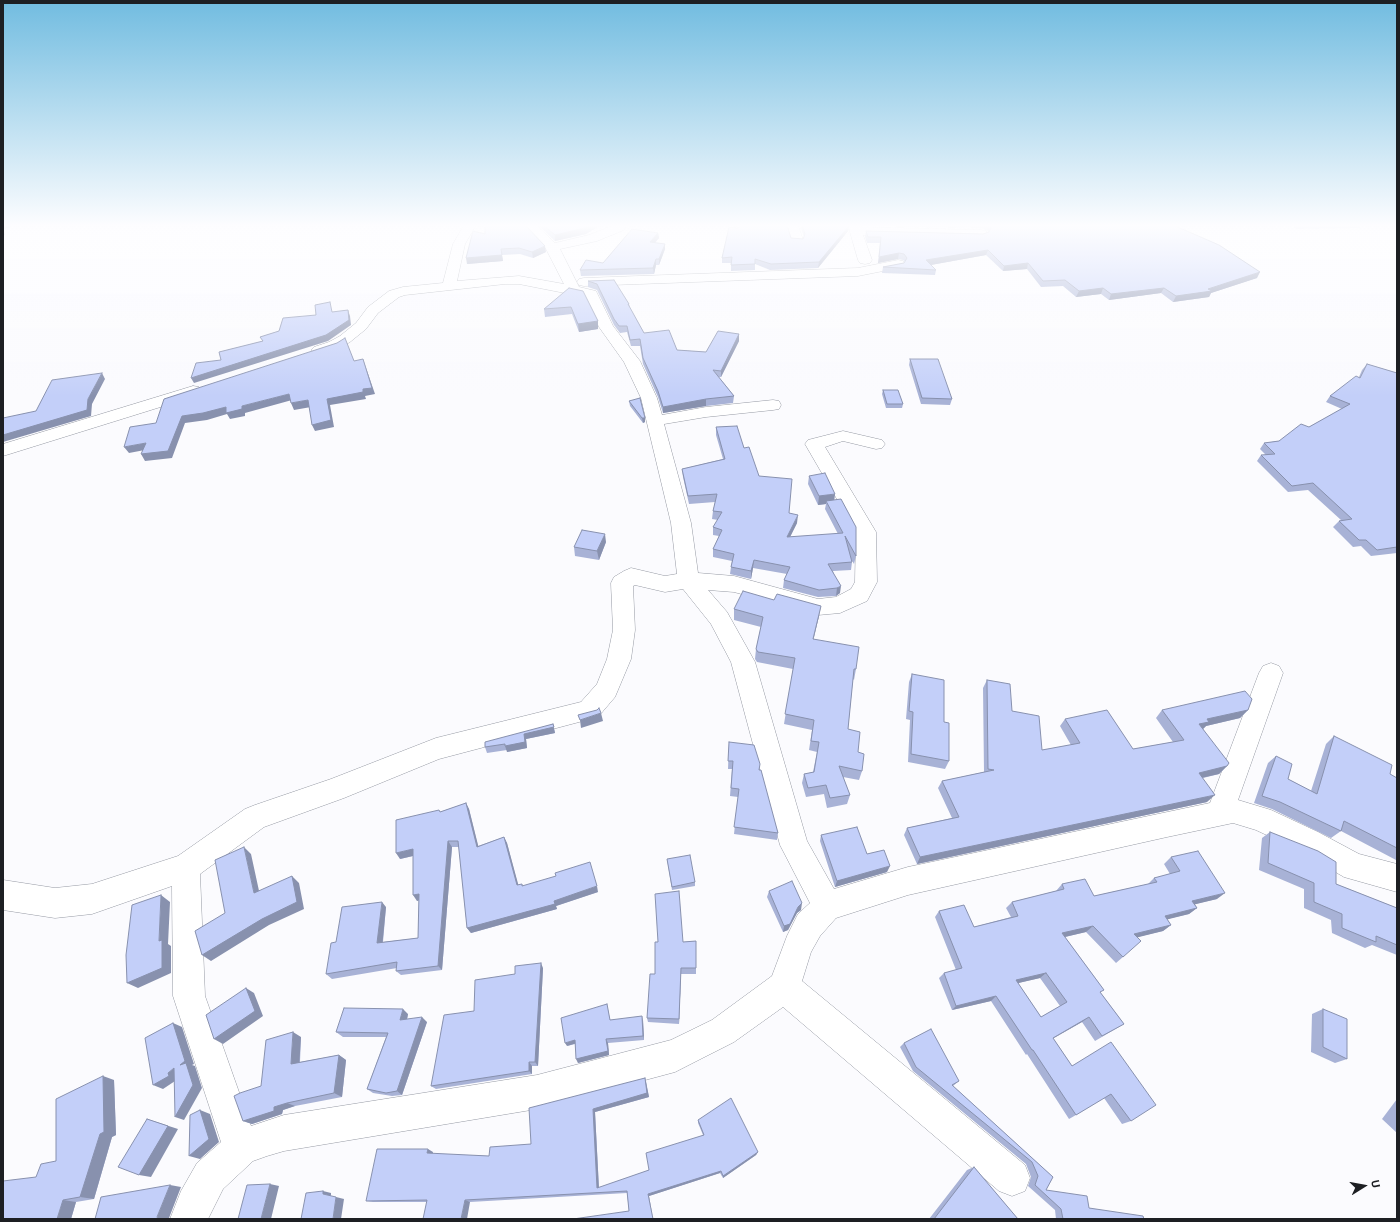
<!DOCTYPE html>
<html>
<head>
<meta charset="utf-8">
<style>
  body { margin:0 }
  #map { position:relative; width:1400px; height:1222px; overflow:hidden; background:#fbfbfe; font-family:"Noto Sans",sans-serif }
  canvas { display:block }
  .frame { position:absolute; inset:0; border:4px solid #1d1f23; pointer-events:none }
  .north { position:absolute; left:1344px; top:1166px; width:40px; height:40px; -webkit-text-stroke:3px #fbfbfe; paint-order:stroke; rotate:79deg; font-size:11px; font-weight:700; line-height:16px; text-align:center; color:#1d1f23 }
  .north::after { content:''; display:block; margin:auto; width:14px; height:18px; background:#1d1f23; clip-path:polygon(50% 0,100% 100%,50% 72%,0 100%) }
</style>
</head>
<body>
<div id="map">
<canvas width="1400" height="1222"></canvas>
<div class="frame"></div>
<div class="north">U</div>
</div>
<script>
const ctx = document.querySelector('canvas').getContext('2d');
ctx.lineJoin = 'round';
function poly(rows) {
  const path = new Path2D();
  for (const r of rows) {
    path.moveTo(r[0], r[1]);
    for (let i = 2; i < r.length; i += 2) path.lineTo(r[i], r[i + 1]);
  }
  return path;
}
function trace(path, color, width, dash) {
  ctx.strokeStyle = color;
  ctx.lineWidth = width;
  ctx.lineCap = dash ? 'butt' : 'round';
  ctx.setLineDash(dash || []);
  ctx.stroke(path);
}
function paint(path, color) {
  ctx.fillStyle = color;
  ctx.fill(path, 'evenodd');
}
const minor = poly([
  [464,225,476,225,465,244,457,281,519,276,564,284,546,249,523,225,536,225,555,243,589,235,614,225,625,225,626,227,624,230,597,241,560,249,579,287,596,291,613,326,640,361,657,398,662,415,706,407,773,400,779,401,781,405,779,409,773,410,706,417,664,424,691,523,698,573,734,576,818,599,836,597,851,589,855,582,856,532,805,444,808,440,843,431,882,440,885,444,882,448,876,449,843,441,825,447,876,532,877,582,867,601,840,613,818,615,734,592,708,590,727,612,755,662,807,841,834,889,908,867,1210,803,1259,673,1263,666,1271,663,1279,666,1283,673,1238,800,1271,810,1318,832,1359,854,1397,864,1397,892,1344,877,1298,850,1256,830,1233,823,1167,837,908,895,836,918,820,936,811,952,802,981,1025,1165,1030,1178,1025,1191,1012,1196,999,1191,783,1007,734,1042,675,1072,537,1109,284,1151,267,1156,253,1161,223,1189,208,1219,170,1219,181,1191,197,1163,221,1142,173,996,172,886,92,914,55,918,3,910,3,880,55,888,92,884,178,856,245,809,255,805,331,779,436,738,581,702,597,684,607,659,613,630,611,583,614,577,624,571,631,568,665,576,677,574,671,523,641,398,624,362,599,327,585,297,519,284,505,284,405,295,399,297,378,313,366,329,350,342,339,348,319,355,314,353,311,350,314,347,329,342,340,336,356,323,368,307,389,291,403,287,443,283,453,244,464,225],
  [635,585,665,592,683,589,711,624,731,662,780,845,810,903,798,914,787,936,772,976,712,1020,671,1040,537,1075,284,1115,251,1126,205,996,200,874,264,827,344,798,439,759,598,717,615,697,631,659,635,630,633,586,635,585],
  [786,225,798,225,803,240,802,243,792,243,786,225],
  [848,225,860,225,861,227,982,230,986,231,988,234,986,237,982,238,863,235,872,260,870,263,865,264,860,263,858,260,848,225],
  [898,260,903,261,905,264,903,267,858,276,584,286,579,285,577,282,579,279,584,278,858,268,898,260],
  [193,386,199,387,201,391,199,395,3,456,3,444,193,386]
]);
trace(minor, '#969aa4', 1);
paint(minor, '#fff');
paint(poly([
  [538,225,601,225,586,234,555,241],
  [800,225,849,225,849,226,848,231,818,268,770,270,755,264,755,270,731,271,731,263,722,263,722,258,791,238,803,239,804,237],
  [860,225,1102,225,1257,278,1211,293,1209,297,1173,302,1161,293,1109,300,1101,294,1076,297,1063,286,1041,287,1027,269,1003,271,986,255,931,265,936,270,935,275,882,273,883,267,904,263,905,262,903,260,898,259,878,263,880,243,867,243,865,237,866,231,983,234,989,232,986,230,982,228,862,226],
  [1292,225,1361,225,1360,228,1296,229],
  [658,233,659,238,655,243,665,249,659,265,656,265,654,274,581,276,580,270,603,263],
  [485,234,546,252,533,258,520,254,502,255,503,261,467,264],
  [614,280,629,304,630,308,644,333,677,350,706,352,739,334,739,341,721,377,719,377,734,396,733,403,706,406,663,413,658,397,643,364,640,346,631,346,627,332,620,333,614,325,597,290,588,287,588,281],
  [569,288,598,321,598,329,579,332,572,314,545,317,544,309],
  [910,359,952,399,950,405,921,404,909,365],
  [1367,364,1397,373,1397,553,1371,556,1361,546,1353,547,1333,527,1339,521,1341,520,1308,490,1288,492,1257,461,1261,455,1266,455,1260,449,1264,443,1279,441,1309,427,1342,409,1326,402,1330,396,1359,377,1362,370],
  [883,390,903,404,902,408,886,408,882,394],
  [629,401,645,418,645,422,643,423,630,406],
  [716,427,744,448,759,476,797,523,790,537,838,534,825,509,826,504,818,505,808,484,809,476,834,500,856,556,854,564,851,559,852,562,851,570,833,571,840,593,836,596,818,597,783,588,784,580,787,574,753,568,751,579,730,574,731,567,732,561,713,557,713,549,719,536,713,535,713,527,718,520,712,519,713,511,715,502,689,504,683,477,682,469,723,459,716,435],
  [606,542,599,560,575,556,574,547],
  [734,609,819,616,813,639,856,669,854,680,853,679,848,729,858,752,862,771,859,780,843,777,850,795,847,804,827,808,824,794,806,797,802,783,804,774,813,772,817,752,809,750,812,730,784,724,793,669,757,662,755,659,756,649,761,627,734,620],
  [912,674,949,761,945,769,908,762,910,720,906,719,909,682],
  [987,680,1042,750,1071,745,1060,726,1065,719,1133,749,1173,742,1156,718,1162,710,1248,710,1240,718,1206,726,1203,729,1227,766,1219,774,1203,778,1207,802,917,864,904,835,907,828,952,818,938,788,942,781,984,772,983,688],
  [553,724,555,733,526,739,527,748,507,752,507,750,487,753,485,747],
  [1334,736,1390,774,1397,778,1397,859,1396,860,1341,831,1331,838,1272,809,1254,803,1268,763,1276,756,1288,779,1311,791,1326,744],
  [729,742,759,770,778,833,777,840,734,834,738,797,730,796,732,769,728,769],
  [466,803,469,809,478,846,504,837,507,843,518,885,522,884,523,886,598,892,556,906,557,909,471,933,467,928,459,847,452,847,442,970,401,975,396,971,397,968,332,979,326,974,336,942,386,907,383,942,418,938,419,900,417,901,413,856,400,859,440,812],
  [1270,832,1336,884,1397,908,1397,955,1372,945,1365,948,1332,933,1331,920,1304,908,1304,889,1259,870,1262,838],
  [821,835,867,854,887,872,835,887,820,841],
  [1171,857,1217,899,1195,904,1197,908,1189,914,1167,919,1171,925,1163,931,1137,937,1123,957,1116,963,1086,932,1065,937,1104,990,1100,992,1124,1024,1095,1041,1082,1022,1053,1038,1072,1066,1104,1047,1131,1121,1122,1124,1104,1098,1076,1115,1069,1119,1027,1054,1026,1055,991,1001,952,1010,939,978,944,973,956,970,935,917,939,911,974,927,1011,917,1006,908,1012,902,1056,891,1062,884,1094,896,1148,884,1154,878,1170,874,1164,864],
  [1040,978,1060,1006,1041,1017,1018,983],
  [667,859,695,882,695,886,672,890],
  [769,891,801,910,797,913,788,930,783,932,767,897],
  [696,941,696,974,681,974,679,1024,648,1022,647,1018,655,974,683,942],
  [543,968,538,1066,532,1066,532,1074,436,1089,431,1086,474,1011,515,974],
  [607,1004,610,1020,643,1020,644,1040,608,1043,609,1055,578,1063,575,1044,567,1046],
  [1323,1009,1347,1059,1335,1063,1311,1052,1312,1014],
  [408,1014,407,1019,427,1022,402,1095,392,1096,373,1093,367,1089,386,1037,343,1037,336,1032],
  [301,1037,300,1062,339,1055,346,1060,342,1097,295,1106,283,1110,282,1114,252,1124,243,1121,261,1086],
  [904,1043,959,1081,953,1086,1053,1177,1046,1190,1089,1208,1144,1219,1056,1219,1055,1210,1028,1186,1031,1177,1026,1164,913,1071,900,1047],
  [114,1080,116,1135,112,1137,94,1199,76,1202,71,1219,36,1177,56,1161],
  [646,1081,649,1097,595,1112,599,1188,649,1170,703,1135,698,1123,698,1120,758,1152,756,1155,723,1178,720,1173,649,1196,629,1211,627,1193,470,1202,373,1202,366,1201,433,1152,433,1154,489,1156,531,1144],
  [1397,1099,1397,1133,1382,1119],
  [974,1167,1018,1219,929,1219,967,1170]
]), '#a8b2d6');
paint(poly([
  [3,225,16,225,4,229,5,235,3,236],
  [591,225,601,225,586,234,555,241,555,235],
  [605,225,613,225,606,227],
  [849,226,848,231,818,268,819,262],
  [658,233,659,238,650,248,650,242],
  [665,244,665,249,659,265,659,259],
  [545,246,546,252,533,258,532,252],
  [501,249,503,261,467,264,466,258],
  [988,250,986,255,925,266,926,260],
  [899,253,898,259,878,263,879,257],
  [656,259,656,265,654,274,653,268],
  [1028,263,1027,269,1003,271,1004,266],
  [1260,272,1257,278,1211,293,1209,297,1173,302,1176,296,1208,289],
  [1103,288,1101,294,1076,297,1079,291],
  [1164,288,1161,293,1109,300,1111,294],
  [348,310,350,316,351,325,328,341,194,383,191,378],
  [598,321,598,329,579,332,578,324],
  [739,334,739,341,721,377,721,371],
  [363,359,375,394,365,396,366,399,330,405,334,427,315,431,312,425,327,399],
  [102,373,105,379,92,404,91,416,3,442,3,435,88,399],
  [289,394,292,400,245,413,245,416,230,419,227,414,207,420,185,423,172,458,145,461,141,454,182,416,226,407,242,406],
  [706,399,706,406,663,413,663,407],
  [308,400,311,407,294,410,291,403],
  [642,418,645,418,645,422,643,423],
  [146,443,150,449,129,453,124,447],
  [835,494,834,503,826,501,826,504,818,505,819,496],
  [798,515,797,523,786,545,787,537],
  [605,534,606,542,599,560,597,551],
  [754,560,753,568,751,579,751,571],
  [841,586,840,593,836,596,837,588],
  [821,606,819,616,811,650,813,639],
  [1248,710,1240,718,1206,726,1202,730,1199,724,1207,719],
  [601,713,603,721,581,728,580,720],
  [553,724,555,733,526,739,527,748,507,752,505,746,524,734],
  [1227,766,1219,774,1192,780,1199,773],
  [1215,795,1207,802,917,864,920,857],
  [466,803,469,809,480,853,477,847],
  [504,837,507,843,520,891,517,885],
  [448,841,452,847,442,970,438,966],
  [244,847,251,854,261,900,254,893],
  [413,849,417,855,400,859,396,853],
  [890,866,887,872,835,887,837,881],
  [292,876,299,883,304,909,269,925,211,961,202,955],
  [597,886,598,892,556,906,557,909,471,933,467,928,554,901],
  [1225,893,1217,899,1184,907,1192,901],
  [419,894,423,899,417,901,413,895],
  [161,895,170,902,168,944,171,946,171,973,138,988,127,983,159,941],
  [382,902,386,907,382,948,377,943],
  [802,903,801,910,797,913,788,930,783,932,784,926,798,907],
  [1197,908,1189,914,1157,922,1165,916],
  [1171,925,1163,931,1127,940,1134,934],
  [1093,926,1086,932,1056,939,1062,933],
  [541,963,543,968,538,1066,535,1062],
  [681,968,681,974,679,1024,679,1019],
  [1046,973,1040,978,1010,985,1016,980],
  [246,988,254,993,263,1016,223,1044,214,1039],
  [996,996,991,1001,952,1010,956,1006],
  [403,1009,408,1014,406,1025,400,1020],
  [642,1016,643,1020,644,1040,643,1036],
  [422,1017,427,1022,402,1095,397,1091],
  [1089,1017,1082,1022,1047,1042,1053,1038],
  [173,1023,182,1027,194,1064,192,1065,195,1066,202,1088,184,1120,175,1117,180,1065],
  [293,1032,301,1037,299,1068,291,1064],
  [606,1039,608,1043,609,1055,578,1063,576,1059],
  [575,1040,577,1043,567,1046,565,1043],
  [339,1055,346,1060,342,1097,334,1093],
  [529,1062,532,1066,532,1074,529,1071],
  [174,1068,178,1079,163,1089,153,1085,168,1073],
  [103,1076,114,1080,116,1135,112,1137,94,1199,80,1197,100,1134],
  [645,1078,649,1097,595,1112,599,1190,597,1188,593,1109],
  [287,1103,295,1106,283,1110,282,1114,252,1124,243,1121,274,1107],
  [200,1110,210,1114,219,1142,200,1159,189,1156],
  [147,1119,178,1129,151,1177,139,1175],
  [428,1149,433,1152,432,1156,427,1153],
  [758,1152,756,1155,723,1178,723,1176],
  [721,1171,720,1173,649,1196,653,1219,648,1194],
  [270,1184,279,1186,271,1219,261,1219],
  [170,1185,181,1187,169,1218,169,1219,158,1219,157,1217],
  [323,1191,331,1193,331,1196,323,1194],
  [336,1197,344,1199,341,1219,333,1219],
  [63,1200,76,1202,71,1219,57,1219],
  [465,1200,470,1202,467,1219,461,1219]
]), '#8891ae');
const building = poly([
  [485,225,525,225,545,246,532,252,519,248,501,249,502,255,466,258,473,231,485,234,485,225],
  [543,225,591,225,585,228,555,235,543,225],
  [740,225,787,225,791,238,803,239,805,234,802,225,849,225,849,226,819,262,771,264,755,259,755,264,731,265,732,257,722,258,729,227,738,228,740,225],
  [988,225,1102,225,1103,226,1108,225,1173,225,1219,245,1260,272,1208,289,1212,291,1176,296,1164,288,1111,294,1103,288,1079,291,1065,280,1043,281,1028,263,1004,266,988,250,926,260,936,270,883,267,904,263,907,258,904,254,899,253,879,257,881,237,868,237,866,231,983,234,989,232,991,228,988,225],
  [632,229,658,233,650,242,665,244,659,259,656,259,653,268,580,270,586,260,603,263,632,229],
  [614,280,629,304,628,304,644,333,669,330,677,350,706,352,718,331,739,334,721,371,713,370,734,396,706,399,663,407,658,391,643,358,640,339,630,340,627,326,619,326,614,319,597,284,588,281,614,280],
  [569,288,583,291,598,321,578,324,571,307,544,309,569,288],
  [330,302,332,312,348,310,349,320,326,335,191,378,196,363,221,360,219,352,263,341,260,337,279,331,283,318,316,315,315,305,330,302],
  [345,338,354,361,363,359,372,388,363,389,363,392,327,399,331,420,312,425,308,400,291,403,289,394,242,406,242,409,226,413,226,407,203,413,182,416,168,451,141,454,146,443,124,447,130,427,156,423,164,399,337,343,345,338],
  [910,359,938,359,952,399,922,398,910,359],
  [1367,364,1397,373,1397,547,1377,550,1366,540,1359,540,1339,521,1352,519,1313,483,1292,486,1261,455,1275,454,1264,443,1279,441,1301,424,1309,427,1350,404,1330,396,1356,376,1360,378,1367,364],
  [102,373,88,399,87,410,3,435,3,418,36,411,52,380,102,373],
  [883,390,898,390,903,404,887,404,883,390],
  [640,398,645,418,642,418,629,401,640,398],
  [737,426,744,448,749,447,759,476,792,479,789,513,798,515,787,537,843,533,826,501,841,499,856,527,856,556,845,536,852,562,828,564,841,586,837,588,819,590,784,580,790,567,754,560,751,571,731,567,734,554,713,549,722,530,713,527,722,512,713,511,717,494,688,496,682,469,725,459,716,427,737,426],
  [825,473,835,494,819,496,809,476,825,473],
  [582,530,605,534,597,551,574,547,582,530],
  [743,591,774,600,777,594,821,606,813,639,859,647,856,669,854,669,848,729,860,732,858,752,864,754,862,771,839,766,850,795,830,798,826,785,808,788,804,774,814,772,819,742,811,741,814,720,785,714,795,658,758,652,756,649,763,617,734,609,743,591],
  [912,674,944,680,944,722,949,723,949,761,911,754,913,712,909,711,912,674],
  [987,680,1010,684,1012,711,1039,716,1042,750,1080,743,1065,719,1107,710,1133,749,1184,740,1162,710,1245,691,1252,699,1248,710,1207,719,1209,722,1199,724,1229,763,1227,766,1199,773,1215,795,920,857,907,828,959,817,942,781,994,770,988,769,987,680],
  [599,708,601,713,580,720,578,715,597,710,599,708],
  [553,724,554,727,524,734,525,742,505,746,505,744,485,747,485,742,553,724],
  [1334,736,1392,765,1390,774,1397,778,1397,848,1344,821,1341,831,1280,802,1262,796,1276,756,1292,764,1288,779,1317,794,1334,736],
  [729,742,754,745,760,764,759,770,761,770,778,833,734,827,739,789,731,788,733,761,728,761,729,742],
  [466,803,477,847,504,837,517,885,522,884,522,886,556,876,555,873,590,862,597,886,554,901,555,904,467,928,458,841,448,841,438,966,396,971,397,962,326,974,331,943,336,942,342,907,382,902,377,943,418,938,419,894,413,895,413,849,396,853,396,820,439,810,440,812,466,803],
  [857,827,867,854,884,850,890,866,837,881,821,835,857,827],
  [1270,832,1318,851,1336,862,1336,884,1397,908,1397,945,1376,936,1376,942,1342,928,1342,914,1314,902,1314,883,1268,863,1270,832],
  [244,847,254,893,292,876,297,902,262,919,202,955,195,931,225,913,215,860,244,847],
  [1198,851,1225,893,1192,901,1197,908,1165,916,1171,925,1134,934,1141,941,1123,957,1093,926,1062,933,1104,990,1100,992,1124,1024,1102,1036,1089,1017,1053,1038,1072,1066,1111,1042,1156,1105,1131,1121,1111,1094,1076,1115,1033,1050,1032,1050,996,996,956,1006,944,973,962,968,939,911,964,905,974,927,1018,916,1012,902,1064,889,1062,884,1085,879,1094,896,1157,882,1154,878,1180,871,1171,857,1198,851],
  [1046,973,1067,1002,1041,1017,1016,980,1046,973],
  [690,855,695,882,672,887,667,859,690,855],
  [792,881,802,903,798,907,790,924,784,926,769,891,792,881],
  [679,891,683,942,696,941,696,968,681,968,679,1019,647,1018,650,974,655,974,655,942,658,942,655,894,679,891],
  [161,895,159,941,162,940,162,968,127,983,126,955,132,905,161,895],
  [541,963,535,1062,529,1062,529,1071,431,1086,444,1015,474,1011,475,980,515,974,515,966,541,963],
  [246,988,255,1011,214,1039,206,1015,246,988],
  [607,1004,610,1020,642,1016,643,1036,606,1039,608,1051,576,1059,575,1040,565,1043,561,1018,607,1004],
  [344,1008,403,1009,400,1020,422,1017,397,1091,386,1093,367,1089,388,1033,336,1032,344,1008],
  [1323,1009,1347,1019,1347,1059,1323,1047,1323,1009],
  [173,1023,185,1061,180,1065,186,1063,193,1085,175,1117,174,1068,168,1073,169,1076,153,1085,145,1038,173,1023],
  [931,1029,959,1081,952,1085,1053,1177,1046,1190,1087,1196,1089,1208,1143,1216,1144,1219,1063,1219,1061,1209,1035,1185,1038,1176,1032,1162,916,1067,904,1043,931,1029],
  [293,1032,291,1064,339,1055,334,1093,287,1103,274,1107,274,1111,243,1121,234,1096,240,1093,261,1086,266,1040,293,1032],
  [103,1076,104,1132,100,1134,80,1197,63,1200,57,1219,3,1219,3,1181,36,1177,41,1164,56,1161,56,1099,103,1076],
  [645,1078,647,1093,593,1109,597,1188,649,1170,646,1153,704,1135,698,1120,731,1098,758,1152,723,1176,721,1171,648,1194,653,1219,573,1219,629,1211,627,1191,465,1200,461,1219,423,1219,427,1200,366,1201,377,1149,428,1149,427,1153,489,1156,490,1147,531,1144,529,1108,645,1078],
  [200,1110,209,1139,189,1156,190,1115,200,1110],
  [147,1119,168,1126,139,1175,118,1167,147,1119],
  [974,1167,1018,1219,934,1219,974,1167],
  [270,1184,261,1219,238,1219,247,1185,270,1184],
  [170,1185,157,1217,158,1219,95,1219,101,1197,170,1185],
  [323,1191,323,1194,336,1197,333,1219,301,1219,306,1193,323,1191]
]);
paint(building, '#c3cff9');
trace(building, '#8891ae', 1);
const sky = ctx.createLinearGradient(0, 0, 0, 396);
sky.addColorStop(0, '#71bce0');
sky.addColorStop(0.57, '#fdfdff');
sky.addColorStop(1, '#fdfdff00');
ctx.fillStyle = sky;
ctx.fillRect(0, 0, 1400, 396);
</script>
</body>
</html>
